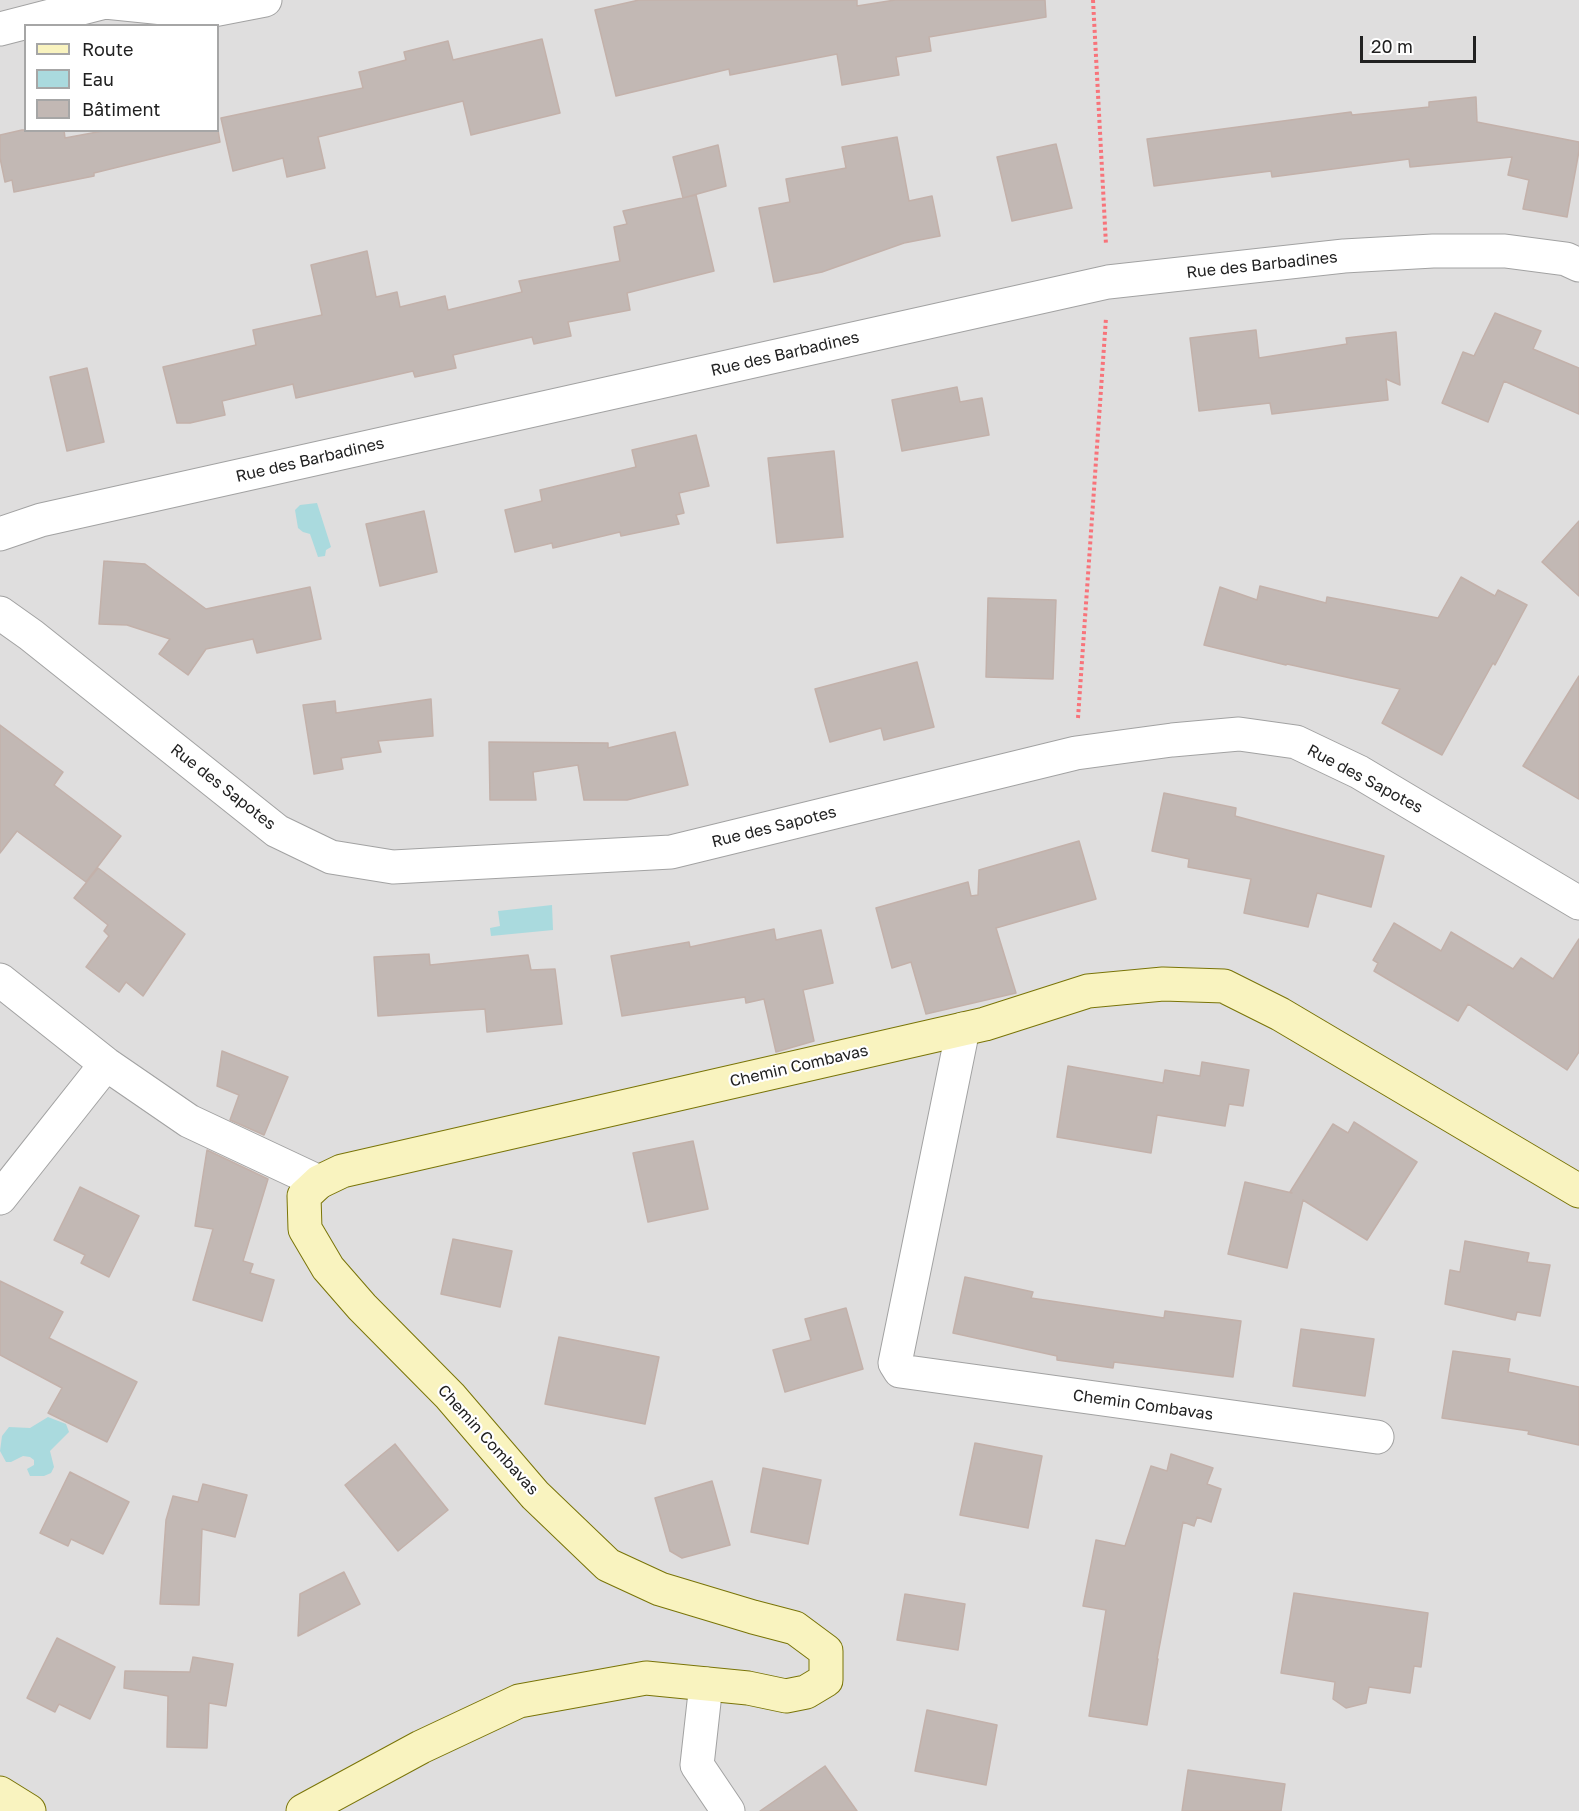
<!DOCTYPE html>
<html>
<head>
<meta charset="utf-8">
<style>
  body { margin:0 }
  #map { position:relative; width:1579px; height:1811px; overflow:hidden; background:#f1ede8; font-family:"Golos Text",sans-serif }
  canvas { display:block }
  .legend { position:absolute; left:24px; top:24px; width:195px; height:108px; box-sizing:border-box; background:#fff; border:2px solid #a6a6a6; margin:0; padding:8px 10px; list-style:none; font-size:18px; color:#212121 }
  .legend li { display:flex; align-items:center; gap:12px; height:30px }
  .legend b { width:30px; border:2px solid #a6a6a6 }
  .scale { position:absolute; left:1360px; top:36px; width:116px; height:27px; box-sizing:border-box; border:3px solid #212121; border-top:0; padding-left:8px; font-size:18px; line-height:21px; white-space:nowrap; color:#212121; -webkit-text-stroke:4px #fff; paint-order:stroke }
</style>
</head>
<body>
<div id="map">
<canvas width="1579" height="1811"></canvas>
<ul class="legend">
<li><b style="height:8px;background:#f9f3bf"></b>Route</li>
<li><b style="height:16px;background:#aadade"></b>Eau</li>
<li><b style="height:16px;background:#c2b8b4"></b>Bâtiment</li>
</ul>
<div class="scale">20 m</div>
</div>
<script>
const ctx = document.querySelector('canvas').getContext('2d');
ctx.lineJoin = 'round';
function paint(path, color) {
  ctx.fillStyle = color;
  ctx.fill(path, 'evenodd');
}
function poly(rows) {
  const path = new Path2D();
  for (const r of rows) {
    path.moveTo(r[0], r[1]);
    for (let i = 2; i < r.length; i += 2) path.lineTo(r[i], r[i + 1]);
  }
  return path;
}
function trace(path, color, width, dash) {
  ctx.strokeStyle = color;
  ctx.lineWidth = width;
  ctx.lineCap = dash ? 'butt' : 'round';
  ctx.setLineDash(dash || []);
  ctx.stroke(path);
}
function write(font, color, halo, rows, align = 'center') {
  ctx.font = font + ' "Golos Text",sans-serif';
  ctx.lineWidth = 4.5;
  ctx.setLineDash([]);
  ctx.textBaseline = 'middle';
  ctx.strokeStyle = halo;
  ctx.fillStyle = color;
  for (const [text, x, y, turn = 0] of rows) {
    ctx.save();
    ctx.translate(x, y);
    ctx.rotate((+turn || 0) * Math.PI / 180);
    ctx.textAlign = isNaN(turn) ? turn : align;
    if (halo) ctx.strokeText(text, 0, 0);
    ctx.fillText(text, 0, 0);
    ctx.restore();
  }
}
paint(poly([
  [0,0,1579,0,1579,1811,0,1811],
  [26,26,218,26,218,130,26,130]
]), '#dfdede');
paint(poly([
  [317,503,331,547,326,550,325,556,318,557,310,534,303,532,298,528,295,510,300,505],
  [552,905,553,930,491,936,490,928,500,926,498,911],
  [48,1417,66,1424,69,1432,50,1451,54,1467,51,1473,44,1476,30,1476,27,1469,34,1465,34,1460,30,1457,23,1456,11,1462,6,1462,0,1451,2,1436,9,1427,30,1428]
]), '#aadade');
const building = poly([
  [639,0,857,0,857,6,895,0,1045,0,1046,17,929,37,931,51,896,57,899,75,842,85,837,54,730,75,729,69,616,96,595,10,639,0],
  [542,39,560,113,471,135,463,101,318,137,325,168,287,177,283,158,233,171,221,118,363,88,359,72,406,60,404,52,448,41,453,60,542,39],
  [1476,97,1477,122,1579,142,1579,151,1567,217,1523,209,1529,180,1508,175,1512,157,1410,167,1409,159,1272,177,1271,171,1154,186,1147,139,1351,112,1352,115,1429,107,1429,102,1476,97],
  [22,130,64,130,65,138,108,130,218,130,220,142,94,173,94,176,14,192,12,180,5,182,0,158,0,135,22,130],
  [897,137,909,201,932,196,940,236,904,243,822,272,774,282,759,208,790,202,786,179,846,168,842,147,897,137],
  [1056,144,1072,208,1012,221,997,157,1056,144],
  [718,145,726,186,683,198,673,157,718,145],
  [696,195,714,271,627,293,630,310,568,322,571,336,534,344,532,337,453,355,456,368,415,377,413,371,296,398,293,384,222,401,225,415,190,423,177,423,163,367,256,345,253,330,322,315,311,265,367,251,376,297,397,292,400,307,445,296,448,310,522,292,519,281,620,261,614,227,627,224,623,211,696,195],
  [1495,313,1541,331,1533,349,1579,368,1579,414,1504,381,1488,422,1442,403,1463,352,1474,356,1495,313],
  [1256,330,1259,358,1347,344,1346,338,1396,332,1400,385,1386,379,1388,400,1272,414,1270,403,1199,411,1190,338,1256,330],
  [87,368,104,442,67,451,50,377,87,368],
  [957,387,960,402,982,398,989,435,902,451,892,400,957,387],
  [696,435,709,486,679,493,684,513,676,515,679,524,621,536,620,532,553,548,552,543,515,552,505,510,542,501,540,490,636,467,632,450,696,435],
  [834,451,843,537,777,543,768,458,834,451],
  [424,511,437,572,380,586,366,524,424,511],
  [1579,521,1579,596,1542,562,1579,521],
  [104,561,145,564,206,609,310,587,321,639,257,653,253,639,206,649,188,675,159,654,170,639,127,625,99,624,104,561],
  [1461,577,1495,596,1498,590,1527,605,1495,665,1493,663,1442,755,1382,723,1400,689,1287,664,1286,665,1204,645,1220,587,1257,600,1260,586,1326,603,1327,597,1438,618,1461,577],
  [988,598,1056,600,1053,679,986,677,988,598],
  [917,662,934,727,884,740,881,728,830,742,815,689,917,662],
  [1579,676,1579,799,1523,766,1579,676],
  [431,699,433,736,378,741,381,752,341,758,343,769,314,774,303,705,335,701,336,713,431,699],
  [0,725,63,772,54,785,121,836,86,882,17,831,0,853,0,725],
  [675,732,688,785,627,800,584,800,578,765,533,772,536,800,490,800,489,742,608,743,608,748,675,732],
  [1164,793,1236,808,1235,816,1384,856,1371,907,1317,893,1308,927,1244,913,1251,879,1188,867,1189,859,1152,851,1164,793],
  [1079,841,1096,899,996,928,1016,993,926,1014,911,962,892,968,876,908,968,882,971,896,978,895,979,870,1079,841],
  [98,868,185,934,143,996,126,982,119,992,86,967,109,936,104,931,108,925,74,898,98,868],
  [1394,923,1441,951,1451,932,1513,969,1521,958,1553,979,1579,939,1579,1052,1567,1070,1468,1004,1458,1021,1374,971,1378,963,1373,960,1394,923],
  [774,929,776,940,821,930,833,983,803,990,814,1041,776,1052,764,999,746,1003,745,997,622,1016,611,956,689,942,690,947,774,929],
  [429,954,430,965,528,955,531,970,555,969,562,1024,487,1032,485,1009,378,1016,374,957,429,954],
  [222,1051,288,1077,264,1135,230,1120,239,1095,217,1086,222,1051],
  [1202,1062,1249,1070,1243,1106,1229,1104,1225,1126,1157,1115,1151,1153,1057,1137,1068,1066,1163,1083,1165,1070,1200,1076,1202,1062],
  [1354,1122,1417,1162,1367,1240,1303,1200,1287,1268,1228,1254,1245,1182,1292,1193,1290,1192,1333,1124,1348,1133,1354,1122],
  [693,1141,708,1209,648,1222,633,1153,693,1141],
  [207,1150,268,1179,243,1261,253,1264,250,1273,274,1280,262,1321,193,1300,213,1229,195,1226,207,1150],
  [80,1187,139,1216,109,1277,81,1263,85,1255,54,1240,80,1187],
  [453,1239,512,1251,500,1307,441,1294,453,1239],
  [1465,1241,1529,1253,1527,1262,1550,1265,1540,1316,1517,1312,1515,1320,1445,1304,1450,1270,1460,1272,1465,1241],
  [965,1277,1033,1292,1031,1298,1164,1318,1165,1311,1241,1321,1233,1377,1114,1362,1113,1368,1057,1360,1057,1356,953,1333,965,1277],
  [0,1281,63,1312,49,1338,137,1382,107,1442,48,1413,62,1388,0,1355,0,1281],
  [846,1308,863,1369,785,1392,773,1350,811,1340,805,1319,846,1308],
  [1301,1329,1374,1339,1365,1396,1293,1386,1301,1329],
  [559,1337,659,1357,645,1424,545,1404,559,1337],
  [1453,1351,1510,1359,1508,1372,1579,1387,1579,1445,1528,1434,1529,1431,1442,1418,1453,1351],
  [975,1443,1042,1456,1028,1528,960,1515,975,1443],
  [395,1444,448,1510,398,1551,345,1485,395,1444],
  [1171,1454,1213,1468,1207,1484,1221,1489,1211,1522,1197,1517,1194,1526,1183,1522,1157,1659,1158,1659,1147,1725,1089,1716,1106,1610,1083,1606,1096,1540,1125,1546,1151,1466,1167,1471,1171,1454],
  [763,1468,821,1480,808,1544,751,1532,763,1468],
  [70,1472,129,1502,103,1554,71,1539,68,1546,40,1533,70,1472],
  [712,1481,730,1545,682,1558,670,1551,655,1498,712,1481],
  [203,1484,247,1495,235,1537,202,1529,199,1605,160,1604,166,1520,173,1496,198,1502,203,1484],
  [344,1572,360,1604,298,1636,300,1594,344,1572],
  [1294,1593,1428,1613,1421,1667,1414,1666,1410,1693,1369,1687,1366,1703,1346,1708,1333,1699,1335,1682,1281,1673,1294,1593],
  [905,1594,965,1604,958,1650,897,1640,905,1594],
  [57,1638,115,1667,90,1719,59,1704,55,1712,27,1698,57,1638],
  [193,1657,233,1664,226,1706,209,1703,207,1748,167,1747,168,1696,124,1688,125,1671,190,1672,193,1657],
  [927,1710,997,1725,986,1785,915,1771,927,1710],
  [825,1766,857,1811,760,1811,825,1766],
  [1188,1770,1285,1784,1281,1811,1182,1811,1188,1770]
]);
paint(building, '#c2b8b4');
trace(building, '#c3b1aa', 1.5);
const street = poly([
  [0,29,105,2,203,12,265,0],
  [0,534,41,520,1108,282,1344,256,1433,251,1505,251,1566,259,1579,265],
  [0,613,31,635,277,831,331,857,393,867,671,852,1076,753,1172,740,1239,734,1296,742,1359,772,1579,903],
  [0,980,106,1064,189,1121,319,1182],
  [963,1029,895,1363,900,1371,1377,1437],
  [0,1198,106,1064],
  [706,1684,697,1765,728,1811]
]);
const secondary = poly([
  [0,1793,29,1811],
  [303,1811,421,1747,519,1701,646,1678,748,1688,786,1696,806,1692,826,1680,826,1651,795,1628,753,1617,660,1589,608,1565,535,1495,450,1396,362,1307,328,1268,305,1229,304,1196,319,1182,342,1171,985,1024,1088,991,1163,984,1224,986,1280,1014,1579,1191]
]);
trace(street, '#a2a2a2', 35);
trace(secondary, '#797407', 35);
trace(poly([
  [1093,0,1106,245],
  [1078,718,1106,318]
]), '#f8737a', 4, [3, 3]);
trace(street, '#fff', 33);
trace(secondary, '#f9f3bf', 33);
write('16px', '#212121', '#fff', [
  ["Rue des Barbadines",1262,265,-6],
  ["Rue des Barbadines",785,354,-13],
  ["Rue des Barbadines",310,460,-13],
  ["Rue des Sapotes",1365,779,28],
  ["Rue des Sapotes",223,787,38],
  ["Rue des Sapotes",774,827,-14],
  ["Chemin Combavas",799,1066,-13],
  ["Chemin Combavas",1143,1405,8],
  ["Chemin Combavas",488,1440,48]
]);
</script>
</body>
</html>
